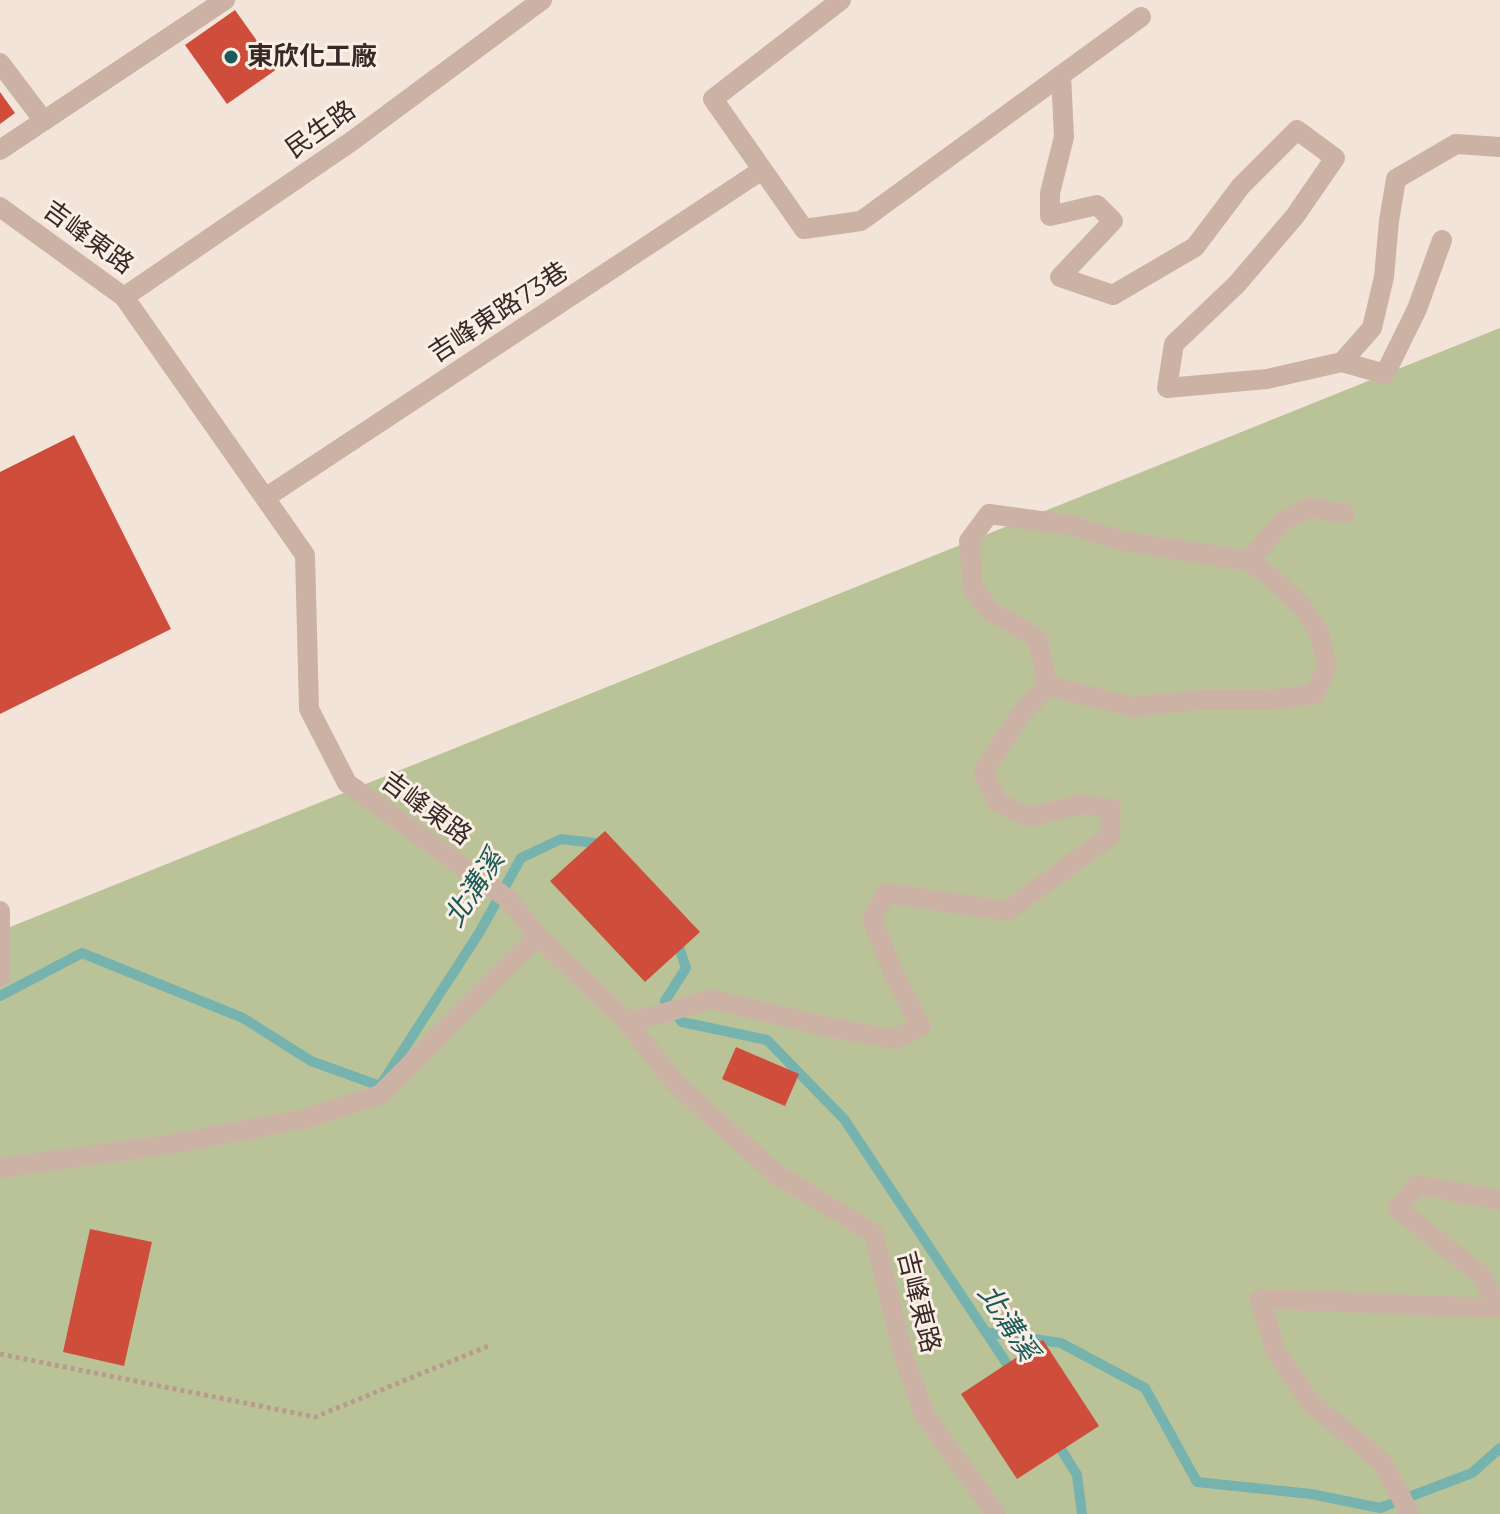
<!DOCTYPE html>
<html>
<head>
<meta charset="utf-8">
<style>
  body { margin:0 }
  canvas { display:block; background:#f3e4d9 }
</style>
</head>
<body>
<canvas width="1500" height="1514"></canvas>
<script>
const ctx = document.querySelector('canvas').getContext('2d');
ctx.lineJoin = 'round';
function paint(path, color) {
  ctx.fillStyle = color;
  ctx.fill(path, 'evenodd');
}
function poly(rows) {
  const path = new Path2D();
  for (const r of rows) {
    path.moveTo(r[0], r[1]);
    for (let i = 2; i < r.length; i += 2) path.lineTo(r[i], r[i + 1]);
  }
  return path;
}
function trace(path, color, width, dash) {
  ctx.strokeStyle = color;
  ctx.lineWidth = width;
  ctx.lineCap = dash ? 'butt' : 'round';
  ctx.setLineDash(dash || []);
  ctx.stroke(path);
}
function write(font, color, halo, rows, align = 'center') {
  ctx.font = font + ' Montserrat,"Noto Sans TC",sans-serif';
  ctx.lineWidth = 6;
  ctx.setLineDash([]);
  ctx.textBaseline = 'middle';
  ctx.strokeStyle = halo;
  ctx.fillStyle = color;
  for (const [text, x, y, turn = 0] of rows) {
    ctx.save();
    ctx.translate(x, y);
    ctx.rotate((+turn || 0) * Math.PI / 180);
    ctx.textAlign = isNaN(turn) ? turn : align;
    if (halo) ctx.strokeText(text, 0, 0);
    ctx.fillText(text, 0, 0);
    ctx.restore();
  }
}
paint(poly([
  [1500,328,1500,1514,0,1514,0,931]
]), '#bac398');
trace(poly([
  [676,938,686,968,665,1001,682,1022,767,1040,844,1119,1013,1373],
  [0,996,82,953,243,1018,311,1061,380,1086,479,933,521,858,561,839,603,844],
  [986,1332,1061,1343,1145,1388,1197,1482,1311,1494,1380,1508,1472,1473,1500,1448],
  [1056,1441,1077,1475,1082,1514]
]), '#76b2ae', 10);
paint(poly([
  [235,10,277,69,227,104,185,45],
  [0,92,15,113,0,124],
  [74,435,171,629,0,714,0,472],
  [605,831,700,932,645,982,550,881],
  [736,1047,799,1074,785,1106,722,1079],
  [90,1229,152,1242,124,1366,63,1352],
  [1043,1340,1099,1426,1017,1479,961,1394]
]), '#cf4d3b');
trace(poly([
  [0,1354,315,1417,491,1345]
]), '#b89b8e', 5, [4, 4]);
trace(poly([
  [841,0,713,99,804,229,861,221,1141,17],
  [0,63,44,121],
  [1061,75,1064,137,1050,193,1050,216,1097,205,1113,221,1060,277,1113,295,1195,247,1241,186,1297,130,1335,158,1295,216,1237,284,1174,344,1167,388,1267,379,1342,362,1372,328,1384,277,1389,221,1396,179,1456,144,1500,147],
  [0,150,225,0],
  [0,207,124,297,305,555,309,709,347,783,508,899,538,936,626,1021,676,1084,776,1174,874,1234,903,1355,925,1416,996,1514],
  [124,297,352,141,542,0],
  [1342,362,1385,374,1417,309,1442,240],
  [265,498,762,170],
  [1048,686,1037,638,989,610,973,588,969,541,989,514,1070,525,1122,541,1249,561],
  [0,911,0,977],
  [626,1021,651,1017,711,999,827,1027,895,1039,921,1026,894,975,872,920,886,893,1007,911,1110,836,1111,809,1084,804,1029,817,997,802,984,771,1020,715,1048,686,1133,707,1197,700,1268,700,1315,694,1327,665,1319,633,1302,606,1270,576,1249,561,1282,522,1309,507,1345,514],
  [0,1168,166,1145,304,1119,380,1095,538,936],
  [1410,1514,1382,1462,1311,1403,1276,1352,1260,1299,1498,1308,1482,1276,1398,1209,1417,1185,1500,1200]
]), '#ccb2a4', 20);
for (const [x, y, r, color] of [
  [231,57,8,"#195b58"]
]) {
  const dot = new Path2D();
  dot.arc(x, y, r, 0, 2 * Math.PI);
  ctx.fillStyle = color;
  ctx.fill(dot);
  trace(dot, '#fbeee5', 3);
}
write('bold 26px', '#372926', '#fbeee5', [
  ["東欣化工廠",247,57]
], 'left');
write('26px', '#372926', '#fbeee5', [
  ["民生路",321,130,-35],
  ["吉峰東路",88,238,36],
  ["吉峰東路73巷",499,313,-33],
  ["吉峰東路",426,809,36],
  ["吉峰東路",918,1302,76]
]);
write('italic 28px', '#195b58', '#fbeee5', [
  ["北溝溪",475,889,-57],
  ["北溝溪",1007,1323,57]
]);
</script>
</body>
</html>
